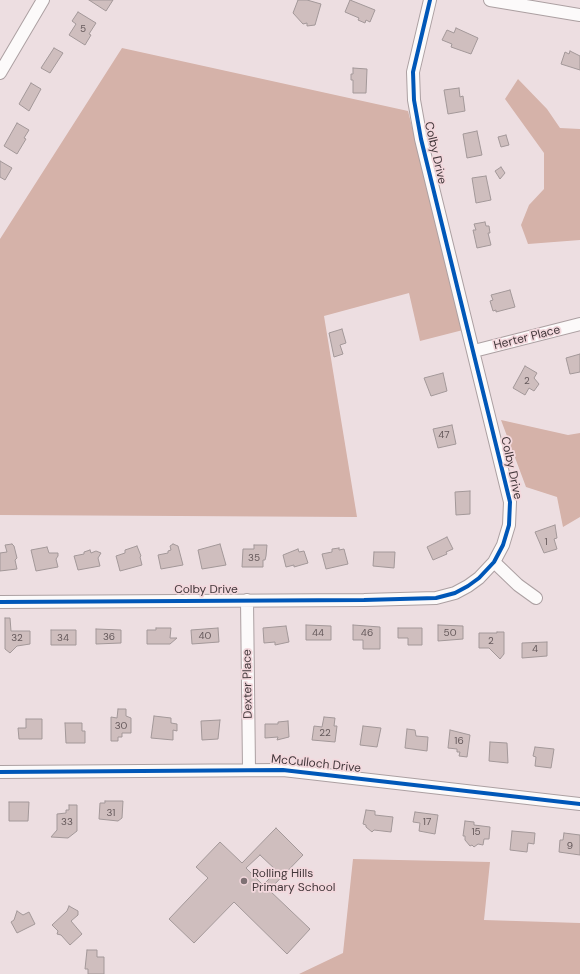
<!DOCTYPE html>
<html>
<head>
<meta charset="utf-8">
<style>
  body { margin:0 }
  canvas { display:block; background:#eddee1 }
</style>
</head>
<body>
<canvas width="580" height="974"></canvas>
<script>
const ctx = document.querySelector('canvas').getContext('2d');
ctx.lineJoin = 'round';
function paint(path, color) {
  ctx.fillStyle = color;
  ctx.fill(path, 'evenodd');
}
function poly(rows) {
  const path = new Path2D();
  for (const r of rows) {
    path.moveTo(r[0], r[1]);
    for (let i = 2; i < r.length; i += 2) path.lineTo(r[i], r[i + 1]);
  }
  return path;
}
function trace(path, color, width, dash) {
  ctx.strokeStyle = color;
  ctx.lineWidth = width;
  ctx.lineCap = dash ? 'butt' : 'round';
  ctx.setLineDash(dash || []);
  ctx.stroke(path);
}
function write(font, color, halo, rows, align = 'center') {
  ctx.font = font + ' "DM Sans",sans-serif';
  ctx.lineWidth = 3.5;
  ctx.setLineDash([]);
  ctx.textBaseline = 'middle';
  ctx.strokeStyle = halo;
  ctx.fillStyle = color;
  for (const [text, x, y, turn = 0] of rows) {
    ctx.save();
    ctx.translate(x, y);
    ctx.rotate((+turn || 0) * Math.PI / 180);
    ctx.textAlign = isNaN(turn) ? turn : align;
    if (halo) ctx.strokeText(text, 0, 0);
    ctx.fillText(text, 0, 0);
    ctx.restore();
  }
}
paint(poly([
  [122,48,408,111,463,330,420,341,409,293,324,316,357,517,0,515,0,239],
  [518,79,547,109,560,128,580,129,580,240,528,244,521,225,529,205,544,189,544,153,505,99],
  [501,420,568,435,580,433,580,517,563,527,557,497,526,487],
  [353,859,490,862,484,920,580,923,580,974,299,974,343,953]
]), '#d5b2a9');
const building = poly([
  [89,0,113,0,106,11,89,0],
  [298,0,307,0,321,4,315,25,307,26,307,23,303,24,293,13,298,0],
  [350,0,375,10,370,22,366,20,365,23,358,20,359,18,345,12,350,0],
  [78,12,96,23,89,34,91,35,85,45,69,35,76,24,72,21,78,12],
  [456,28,478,38,471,54,451,47,452,44,442,40,447,30,454,33,456,28],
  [54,48,63,53,50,73,41,68,54,48],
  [570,51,580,56,580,70,561,64,565,52,569,54,570,51],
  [353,68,367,69,366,93,353,93,353,80,351,80,351,74,353,74,353,68],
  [31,83,41,89,29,111,19,104,31,83],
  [459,88,460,97,463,96,465,111,448,114,444,90,459,88],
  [17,123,29,130,24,138,26,139,17,154,4,146,17,123],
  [477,131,482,155,467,158,463,134,477,131],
  [506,135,509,145,501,147,498,137,506,135],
  [0,161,12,168,5,180,0,177,0,161],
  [501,167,505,173,500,179,495,171,501,167],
  [486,176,491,200,476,203,472,178,486,176],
  [485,222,486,226,489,226,490,233,488,233,491,245,477,248,473,230,476,230,474,224,485,222],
  [510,290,515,307,496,312,496,310,493,311,490,301,493,300,491,295,510,290],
  [342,329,346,343,340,345,343,354,334,357,329,333,342,329],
  [580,354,580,372,570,374,566,358,580,354],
  [525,366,537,373,534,378,539,384,534,391,529,388,525,395,513,388,525,366],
  [443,373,447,391,431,396,424,378,443,373],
  [452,425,456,444,438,448,433,429,452,425],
  [470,491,470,514,456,515,455,492,470,491],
  [555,525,557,538,554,539,557,549,544,553,535,532,555,525],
  [447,537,453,549,446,552,447,554,433,560,427,547,447,537],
  [12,544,14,546,17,558,15,560,17,569,0,571,0,553,7,552,5,545,12,544],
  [173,544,178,546,183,565,161,569,158,555,168,553,168,551,171,550,170,546,173,544],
  [220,544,226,565,202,569,198,550,220,544],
  [254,545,267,545,266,556,265,560,263,560,263,567,242,567,243,549,254,549,254,545],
  [137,546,141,556,140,557,142,565,120,571,116,556,125,553,125,550,137,546],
  [47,547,49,553,58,553,58,556,56,559,58,567,36,571,31,550,47,547],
  [339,548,339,550,344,549,348,564,326,569,322,554,332,552,332,549,339,548],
  [298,549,299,552,304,551,308,563,294,567,294,565,286,567,283,555,298,549],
  [90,550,91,553,96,551,101,553,98,558,100,566,78,570,74,556,84,554,84,552,90,550],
  [374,552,395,552,394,568,373,566,374,552],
  [5,618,10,618,11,631,30,631,30,644,17,646,10,653,5,649,5,618],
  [306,625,331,626,331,640,306,640,306,625],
  [353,625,380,627,380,649,363,649,363,640,353,640,353,625],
  [438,625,463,626,463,639,438,641,438,625],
  [286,626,289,642,275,645,275,642,264,643,263,628,286,626],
  [156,628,171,628,170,638,177,638,170,644,147,644,147,630,156,630,156,628],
  [218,628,219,642,192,644,191,630,218,628],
  [398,628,422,628,422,645,408,645,408,638,398,638,398,628],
  [96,629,121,630,121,643,96,644,96,629],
  [51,630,76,630,76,645,51,645,51,630],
  [497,632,504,632,504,654,500,659,489,648,479,648,479,633,497,633,497,632],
  [547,642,547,656,522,658,522,643,547,642],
  [118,709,126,709,126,716,131,718,131,733,122,733,122,737,118,737,118,741,111,741,111,717,117,718,118,709],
  [154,716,171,718,171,723,177,724,177,731,173,730,173,740,151,738,154,716],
  [324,717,335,718,334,726,337,726,335,742,312,740,314,726,322,727,324,717],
  [26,719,42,719,42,739,19,739,18,728,26,728,26,719],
  [220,720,218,739,202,740,201,721,220,720],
  [288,721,289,737,277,740,278,737,265,738,265,724,278,724,278,722,288,721],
  [65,723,82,723,82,731,85,731,85,743,66,743,65,723],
  [363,726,381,728,377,747,360,745,363,726],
  [407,729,415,730,416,736,428,737,427,751,405,748,407,729],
  [450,730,470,735,467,757,459,756,460,752,457,752,457,749,448,748,450,730],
  [490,742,507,743,508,763,489,761,490,742],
  [535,747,554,749,551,768,535,766,536,757,533,756,535,747],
  [105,801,123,801,122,818,118,821,99,819,100,803,105,803,105,801],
  [9,802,29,802,28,821,9,821,9,802],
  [69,805,77,805,77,831,68,838,51,837,57,830,57,814,66,813,66,810,69,810,69,805],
  [366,810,375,811,375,815,393,817,391,832,374,830,372,832,366,827,366,825,363,824,366,810],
  [415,812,438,815,435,834,419,831,420,823,413,822,415,812],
  [465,821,474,822,474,825,490,827,489,839,484,839,483,845,478,844,474,847,472,845,470,846,465,840,465,836,463,836,465,821],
  [276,828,303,855,269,890,310,929,287,954,234,902,194,943,169,919,208,878,196,867,220,842,242,863,276,828],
  [260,855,277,871,263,885,246,868,260,855],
  [512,831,535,833,534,844,528,843,527,852,510,850,512,831],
  [564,833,580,835,580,855,559,852,560,840,563,840,564,833],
  [69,906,78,911,78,915,71,921,82,934,70,945,61,935,57,934,58,931,52,925,67,911,69,906],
  [17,911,23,915,29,912,35,924,17,933,11,922,14,920,17,911],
  [87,950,97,950,97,957,104,957,104,974,88,974,88,969,85,969,87,950]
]);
paint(building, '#cfbebe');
trace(building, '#a39899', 1);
const minor = poly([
  [490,0,580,15],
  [0,73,43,0],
  [474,351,580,324],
  [494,562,518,585,536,598],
  [247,600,249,769],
  [0,602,364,600,436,598,455,593,468,586,479,578,494,562,503,545,509,525,510,502,421,139,414,100,413,72,430,0],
  [0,772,283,770,580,804]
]);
trace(minor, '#aca0a2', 14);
trace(minor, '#fcfafa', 12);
trace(poly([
  [0,602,364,600,436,598,455,593,468,586,479,578,494,562,503,545,509,525,510,502,421,139,414,100,413,72,430,0],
  [0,772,283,770,580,804]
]), '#0057b8', 4);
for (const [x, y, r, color] of [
  [244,881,4,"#7e7174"]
]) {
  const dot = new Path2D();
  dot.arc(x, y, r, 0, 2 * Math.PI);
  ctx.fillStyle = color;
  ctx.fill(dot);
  trace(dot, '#f3d8dd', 1.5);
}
write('10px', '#65595b', null, [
  ["5",83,29],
  ["2",527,381],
  ["47",444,435],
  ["1",546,542],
  ["35",254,558],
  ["44",318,633],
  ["46",367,633],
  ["50",450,633],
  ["40",205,636],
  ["36",109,637],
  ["32",17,638],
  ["34",63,638],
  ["2",491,641],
  ["4",535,649],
  ["30",121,726],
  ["22",325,733],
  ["16",459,741],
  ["31",111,813],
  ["33",67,822],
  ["17",427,822],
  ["15",476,832],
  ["9",570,846]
]);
write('12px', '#42373a', '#f3d8dd', [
  ["Colby Drive",435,153,77],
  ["Herter Place",527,338,-14],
  ["Colby Drive",511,468,78],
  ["Colby Drive",206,590],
  ["Dexter Place",248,684,-91],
  ["McCulloch Drive",316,764,6]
]);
write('12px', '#42373a', '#f3d8dd', [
  ["Rolling Hills",252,874],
  ["Primary School",252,888]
], 'left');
</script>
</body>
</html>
